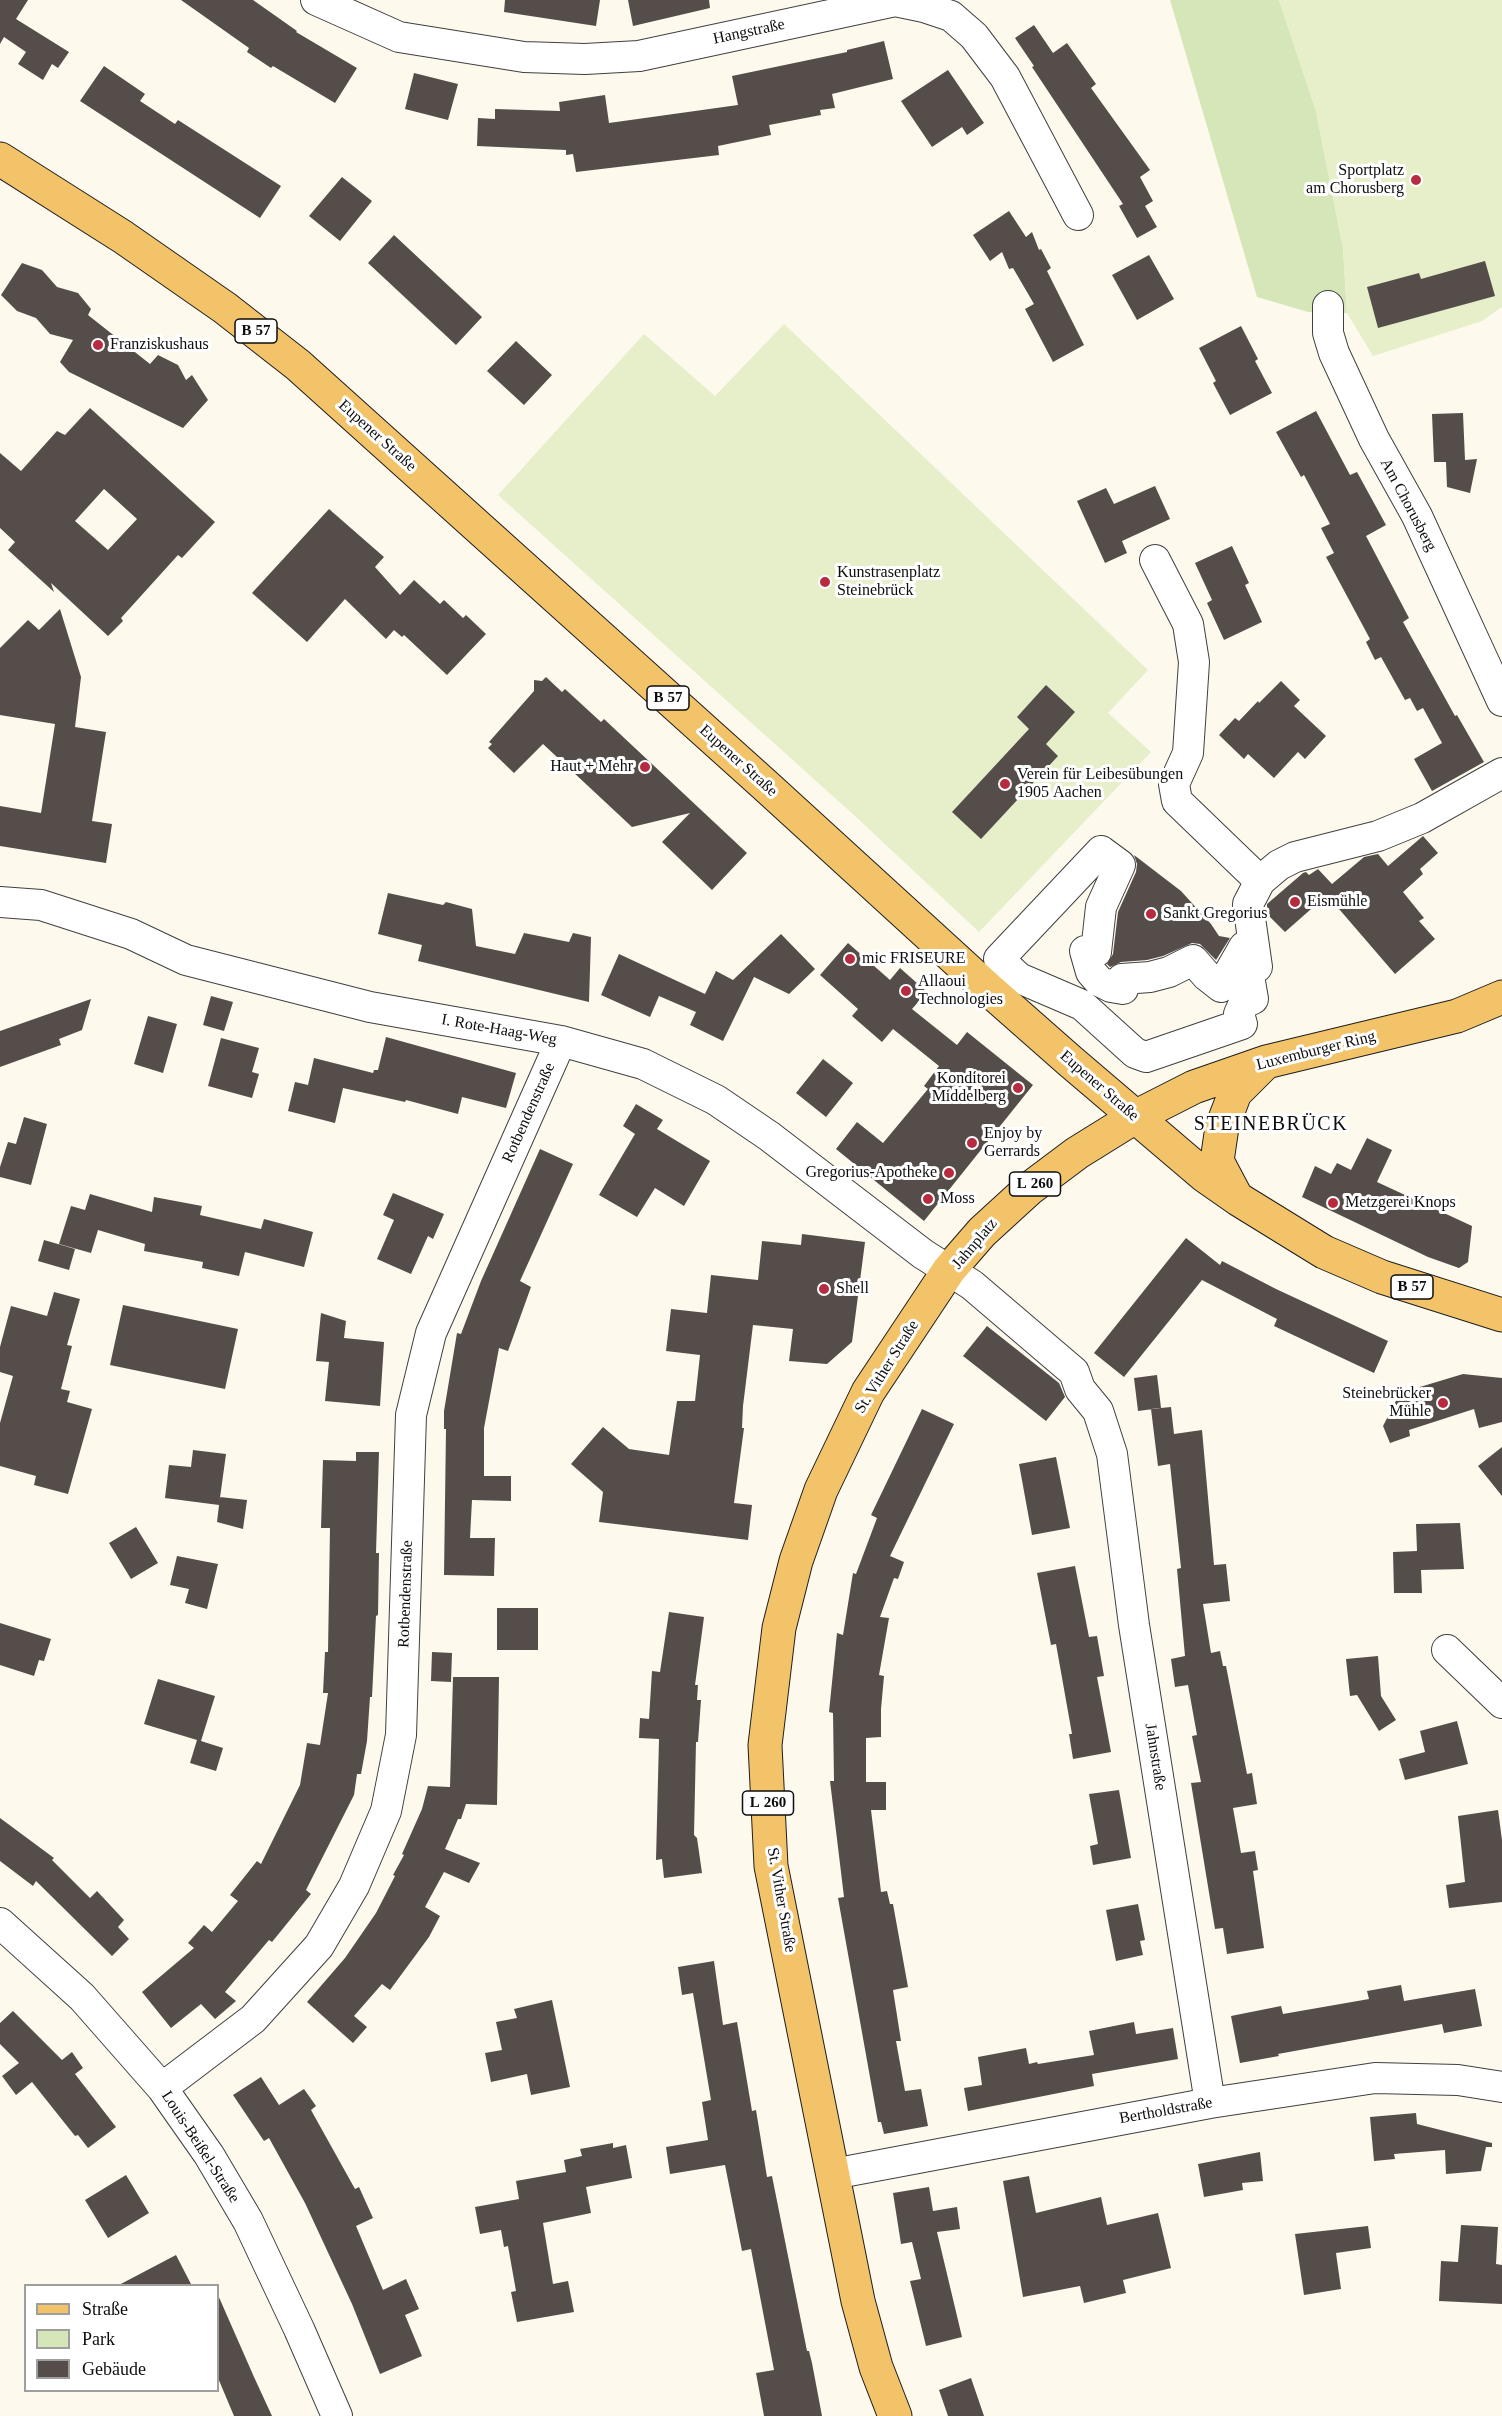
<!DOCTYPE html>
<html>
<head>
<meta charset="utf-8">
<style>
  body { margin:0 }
  #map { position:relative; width:1502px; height:2416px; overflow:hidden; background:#fef9ed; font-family:"Times New Roman",serif }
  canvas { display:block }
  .legend { position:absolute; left:24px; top:2284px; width:195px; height:108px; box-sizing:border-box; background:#fff; border:2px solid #9e9e9e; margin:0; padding:8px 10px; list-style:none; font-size:18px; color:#0d0d0d }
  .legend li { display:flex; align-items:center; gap:12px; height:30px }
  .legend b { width:30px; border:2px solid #9e9e9e }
</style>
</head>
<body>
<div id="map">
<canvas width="1502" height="2416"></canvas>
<ul class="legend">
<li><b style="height:8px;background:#f3c369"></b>Straße</li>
<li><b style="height:16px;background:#d5e7b8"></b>Park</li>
<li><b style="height:16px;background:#554d49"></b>Gebäude</li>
</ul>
</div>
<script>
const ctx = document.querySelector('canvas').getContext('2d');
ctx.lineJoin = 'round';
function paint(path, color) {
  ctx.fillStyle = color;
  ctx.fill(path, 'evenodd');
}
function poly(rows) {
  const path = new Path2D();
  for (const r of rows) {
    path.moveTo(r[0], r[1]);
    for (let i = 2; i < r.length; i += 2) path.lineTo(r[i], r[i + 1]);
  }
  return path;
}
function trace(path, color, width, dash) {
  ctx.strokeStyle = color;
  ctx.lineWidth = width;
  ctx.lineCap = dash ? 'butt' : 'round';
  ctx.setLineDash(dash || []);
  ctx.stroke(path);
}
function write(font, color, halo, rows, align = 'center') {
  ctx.font = font + ' "Times New Roman",serif';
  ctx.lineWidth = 6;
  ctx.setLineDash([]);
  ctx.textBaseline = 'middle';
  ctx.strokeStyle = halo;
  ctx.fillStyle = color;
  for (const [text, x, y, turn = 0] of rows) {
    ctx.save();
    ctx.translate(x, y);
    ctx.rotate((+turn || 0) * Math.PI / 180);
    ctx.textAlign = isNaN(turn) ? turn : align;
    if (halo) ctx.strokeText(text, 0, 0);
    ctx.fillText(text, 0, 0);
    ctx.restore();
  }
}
paint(poly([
  [1170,0,1279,0,1316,111,1343,248,1347,313,1308,312,1257,297]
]), '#d5e7b8');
paint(poly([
  [1279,0,1502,0,1502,307,1482,321,1373,356,1347,313,1343,248,1316,111],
  [784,324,1148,670,1108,713,1151,752,979,932,855,816,498,495,644,334,715,396]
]), '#e6efca');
paint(poly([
  [0,0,28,0,16,19,69,52,58,68,52,64,43,80,18,64,26,52,4,37,0,44],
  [181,0,253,0,297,31,296,32,357,68,335,103,273,66,271,68,247,52,249,48],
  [505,0,600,0,596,26,504,12],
  [628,0,709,0,710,8,633,26],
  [1034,25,1053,53,1067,43,1096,84,1091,88,1150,170,1140,177,1153,201,1145,206,1157,227,1137,238,1119,206,1123,204,1032,67,1034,66,1015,38],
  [884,41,893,79,832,94,835,108,820,110,821,115,769,125,771,135,718,146,719,155,576,172,573,154,566,155,566,150,477,146,478,118,495,119,495,109,560,111,559,102,605,95,609,123,738,105,732,76,847,52,847,50],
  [104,66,145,94,140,101,175,124,178,120,281,186,260,218,80,101],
  [948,70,984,123,967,135,962,127,932,147,901,101],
  [414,73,458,84,448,120,405,109],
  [342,177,372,201,340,241,309,216],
  [1009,211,1026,237,1032,232,1039,250,1041,249,1051,268,1047,271,1084,345,1053,362,1025,309,1034,304,1013,268,1009,269,1002,252,990,261,973,235],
  [394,235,482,317,456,345,368,263],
  [1149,255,1174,299,1137,320,1112,275],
  [1485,261,1495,296,1378,328,1367,287,1419,273,1421,279],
  [22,263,42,270,57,287,78,293,91,309,88,315,150,364,158,355,178,365,186,380,192,375,208,400,183,428,69,372,60,362,73,340,50,334,36,318,17,311,1,295],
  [1241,326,1258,359,1255,361,1272,393,1230,415,1213,383,1216,381,1199,348],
  [516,341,552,375,524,405,487,371],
  [90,408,215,522,182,558,178,555,121,618,123,621,108,636,51,583,54,592,8,550,15,542,0,528,0,453,21,471,57,431,65,435],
  [104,489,137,519,108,550,75,521],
  [1316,411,1350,475,1357,472,1386,525,1366,536,1409,618,1403,622,1455,716,1457,715,1484,762,1432,791,1414,759,1442,743,1423,708,1417,711,1410,698,1405,700,1381,657,1375,660,1366,642,1370,639,1326,557,1334,553,1321,528,1330,524,1304,475,1301,477,1276,432],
  [1463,413,1465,460,1477,459,1470,493,1447,487,1446,462,1434,462,1432,414],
  [1155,486,1170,519,1122,541,1127,553,1105,563,1077,501,1106,488,1114,504],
  [329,509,384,557,375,567,400,595,414,580,440,604,444,600,463,618,466,615,486,634,447,675,404,635,402,637,394,630,386,639,345,599,307,642,252,593],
  [1232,546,1249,583,1245,585,1262,622,1224,640,1207,603,1212,600,1195,563],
  [60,609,81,677,75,727,106,732,92,821,112,824,106,863,0,846,0,806,41,813,55,724,0,715,0,648,28,620,39,630],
  [546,677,562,692,565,689,601,722,604,719,747,853,712,890,662,842,690,813,632,827,543,744,514,773,488,748,492,744,489,742,534,691,534,680,542,681],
  [1281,681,1300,700,1294,706,1326,736,1305,759,1298,752,1274,778,1248,754,1244,759,1219,735,1235,718,1239,721,1258,701,1259,703],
  [1046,685,1075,712,1046,744,1058,756,981,839,952,812,1029,729,1017,717],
  [1423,836,1438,853,1420,869,1423,874,1403,892,1424,918,1419,921,1435,939,1395,974,1327,895,1285,932,1267,914,1267,904,1303,873,1306,872,1309,875,1318,869,1332,884,1364,857,1378,854,1388,866],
  [1134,855,1181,891,1211,924,1219,936,1230,938,1216,960,1200,944,1192,943,1163,956,1147,960,1121,962,1110,967,1107,964,1113,954,1118,912,1136,872,1137,864],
  [388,893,443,905,446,902,472,909,476,946,515,954,524,933,569,942,573,933,591,937,589,1002,418,961,422,945,378,934],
  [781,934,815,969,789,994,754,977,723,1041,690,1025,696,1012,659,996,650,1017,601,995,619,954,705,994,716,971,733,980],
  [848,943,890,980,900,968,927,992,912,1009,957,1045,967,1032,1033,1085,924,1221,836,1149,857,1122,883,1143,928,1089,924,1086,939,1066,893,1029,882,1042,852,1016,858,1009,820,975],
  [211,996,233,1002,224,1031,203,1025],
  [91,999,82,1030,59,1039,61,1045,0,1067,0,1031],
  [148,1016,177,1024,163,1073,134,1064],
  [386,1037,516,1073,506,1108,462,1097,458,1114,406,1100,405,1102,343,1088,335,1123,288,1111,295,1082,308,1085,314,1058,373,1073,374,1070,378,1070],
  [221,1038,259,1048,252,1072,259,1074,252,1098,208,1086],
  [823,1059,853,1083,826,1117,796,1093],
  [636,1104,663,1120,657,1129,710,1161,684,1206,655,1188,637,1217,599,1195,635,1134,623,1126],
  [24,1117,47,1124,31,1185,0,1177,0,1167,8,1142,16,1144],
  [1367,1138,1392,1150,1377,1182,1472,1226,1468,1262,1459,1268,1428,1257,1302,1197,1315,1166,1331,1174,1337,1163,1351,1170],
  [540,1149,573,1164,520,1281,531,1287,508,1351,499,1348,484,1428,484,1476,511,1476,511,1501,472,1500,470,1538,495,1538,494,1576,444,1575,446,1429,444,1429,444,1411,457,1333,461,1334,481,1281],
  [393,1193,444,1214,433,1239,428,1236,411,1274,377,1259,394,1220,383,1215],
  [90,1194,152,1212,154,1197,202,1206,200,1215,261,1229,264,1219,313,1232,304,1267,245,1252,239,1276,202,1268,203,1262,144,1251,145,1244,98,1230,91,1253,59,1244,71,1206,85,1210],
  [802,1234,865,1242,852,1342,827,1364,789,1361,793,1329,753,1325,743,1406,742,1428,744,1428,734,1503,752,1505,748,1540,599,1522,603,1492,571,1464,603,1427,629,1449,669,1455,677,1401,695,1401,700,1355,666,1351,671,1309,707,1313,711,1275,758,1280,762,1241,801,1245],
  [1186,1238,1220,1265,1222,1261,1276,1289,1388,1341,1374,1373,1274,1326,1277,1319,1202,1280,1124,1377,1094,1353],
  [44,1240,75,1249,69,1270,38,1261],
  [54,1292,80,1299,67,1345,72,1346,61,1389,70,1391,67,1402,92,1409,68,1494,34,1485,36,1476,0,1466,0,1423,13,1376,0,1372,0,1347,11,1306,47,1316],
  [123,1305,238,1329,225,1389,110,1365],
  [321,1313,346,1321,344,1338,384,1342,380,1406,325,1401,329,1362,316,1361],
  [987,1326,1059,1383,1065,1397,1046,1421,963,1356],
  [1463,1374,1502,1378,1502,1422,1479,1428,1474,1409,1409,1430,1410,1436,1390,1443,1383,1426,1400,1393],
  [1157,1375,1161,1408,1138,1411,1134,1378],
  [1171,1407,1174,1434,1202,1430,1214,1565,1226,1564,1230,1601,1203,1604,1211,1653,1220,1651,1223,1666,1226,1666,1247,1774,1252,1773,1257,1804,1233,1808,1241,1853,1255,1851,1258,1870,1253,1871,1264,1948,1227,1954,1223,1928,1215,1929,1191,1783,1201,1782,1192,1736,1197,1735,1188,1685,1175,1687,1171,1659,1185,1656,1177,1569,1181,1568,1170,1464,1158,1466,1151,1409],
  [922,1409,954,1424,890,1556,904,1562,898,1579,894,1578,880,1617,889,1618,879,1675,884,1676,881,1709,881,1737,866,1738,866,1782,886,1782,886,1810,871,1810,881,1892,887,1891,890,1904,893,1904,908,1987,893,1990,901,2041,896,2041,905,2091,921,2089,928,2126,884,2134,881,2122,878,2122,838,1898,844,1897,830,1781,834,1781,833,1713,829,1712,837,1633,843,1635,853,1573,856,1574,877,1518,871,1515],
  [1502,1447,1502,1496,1478,1466],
  [193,1450,226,1454,219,1505,165,1498,169,1465,191,1467],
  [356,1452,379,1452,376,1553,379,1553,378,1615,376,1616,372,1697,370,1697,367,1741,361,1774,357,1774,354,1795,306,1890,311,1894,272,1942,269,1940,225,1992,236,2001,215,2019,201,2004,171,2028,142,1992,194,1948,188,1943,204,1925,212,1932,238,1901,230,1895,257,1861,261,1864,300,1785,307,1743,320,1745,328,1693,323,1693,325,1652,328,1652,330,1528,321,1528,323,1460,356,1461],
  [1056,1457,1070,1528,1032,1535,1019,1464],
  [220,1497,247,1500,243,1529,217,1522],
  [1460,1523,1464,1569,1421,1570,1422,1593,1394,1593,1393,1552,1417,1551,1416,1524],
  [136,1527,158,1563,131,1579,109,1543],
  [177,1556,218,1564,207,1609,185,1603,189,1589,170,1585],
  [1075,1566,1089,1637,1097,1636,1104,1676,1097,1677,1111,1752,1073,1759,1069,1734,1072,1734,1056,1644,1051,1645,1037,1573],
  [497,1608,538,1608,538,1650,497,1650],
  [669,1612,704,1617,695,1685,698,1685,697,1700,701,1700,698,1742,696,1742,694,1835,697,1838,702,1873,664,1878,662,1859,656,1860,659,1739,639,1738,640,1718,649,1719,652,1671,660,1672],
  [0,1623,51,1639,44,1661,39,1660,34,1676,0,1665],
  [432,1652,452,1653,451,1682,431,1681],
  [1378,1656,1381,1696,1396,1720,1379,1731,1357,1695,1350,1696,1346,1659],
  [453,1677,499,1677,497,1805,466,1804,461,1819,458,1819,445,1849,480,1863,469,1883,444,1872,425,1907,440,1916,429,1937,390,1990,382,1984,354,2016,367,2027,353,2043,307,2002,345,1958,376,1913,395,1876,393,1875,404,1855,402,1854,422,1809,428,1786,450,1787],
  [158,1679,215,1696,201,1741,223,1748,216,1771,190,1763,197,1740,144,1724],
  [1457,1721,1468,1764,1405,1780,1399,1759,1425,1752,1420,1731],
  [1119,1790,1131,1858,1093,1865,1090,1846,1098,1844,1089,1794],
  [1498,1810,1502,1840,1502,1902,1449,1908,1446,1885,1465,1882,1458,1816],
  [0,1818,54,1858,52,1860,90,1898,97,1891,124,1920,118,1927,129,1939,112,1956,36,1881,33,1886,0,1861],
  [1138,1904,1145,1940,1140,1941,1143,1955,1116,1961,1106,1910],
  [714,1961,723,2025,737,2022,752,2111,756,2110,767,2177,772,2176,807,2351,809,2351,812,2363,822,2416,764,2416,756,2373,774,2370,751,2249,742,2251,725,2165,670,2174,666,2147,708,2140,702,2102,711,2100,693,1993,682,1995,678,1967],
  [1401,1985,1404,2001,1475,1989,1482,2026,1444,2033,1442,2024,1278,2054,1279,2056,1240,2063,1231,2016,1281,2006,1283,2014,1369,1999,1367,1991],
  [552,2000,570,2087,531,2095,527,2074,491,2082,485,2053,502,2050,496,2022,517,2018,514,2009],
  [13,2011,62,2060,72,2052,83,2068,75,2074,116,2127,88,2148,78,2135,75,2136,32,2082,16,2095,2,2076,19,2063,0,2044,0,2023],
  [1134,2022,1136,2034,1173,2028,1178,2059,1092,2074,1094,2086,968,2111,964,2088,982,2085,978,2057,1026,2048,1029,2064,1037,2062,1038,2064,1094,2055,1089,2031],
  [261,2077,279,2105,304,2089,316,2106,311,2110,355,2189,359,2187,373,2218,356,2226,383,2290,406,2279,419,2309,405,2315,422,2356,380,2374,352,2304,305,2203,269,2138,264,2141,233,2095],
  [1416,2113,1417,2124,1492,2143,1492,2147,1486,2147,1481,2171,1446,2174,1445,2150,1394,2154,1395,2159,1374,2161,1370,2117],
  [613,2143,613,2148,626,2145,632,2178,586,2187,591,2213,543,2223,553,2284,568,2281,574,2312,517,2322,511,2292,516,2291,508,2246,504,2247,501,2230,480,2234,475,2207,519,2199,516,2181,566,2172,564,2160,582,2156,580,2149],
  [1260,2152,1263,2181,1242,2183,1243,2190,1204,2197,1198,2164],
  [126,2175,149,2213,108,2238,85,2200],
  [1029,2176,1036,2213,1101,2197,1107,2225,1158,2213,1171,2268,1123,2280,1126,2293,1084,2303,1080,2286,1023,2297,1003,2181],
  [929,2187,933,2211,957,2207,960,2229,937,2232,962,2337,926,2346,910,2281,921,2279,912,2242,901,2244,893,2193],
  [1461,2225,1498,2227,1496,2264,1502,2265,1502,2304,1439,2301,1441,2261,1458,2262],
  [1368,2226,1371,2248,1336,2253,1341,2289,1304,2295,1295,2234],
  [176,2255,192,2286,117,2286],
  [218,2295,254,2377,272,2416,234,2416,218,2378],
  [971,2378,984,2416,948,2416,939,2390]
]), '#554d49');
const street = poly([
  [316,0,399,37,524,57,585,59,639,56,895,1,924,7,951,16,974,36,1005,77,1078,215],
  [1328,306,1328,333,1334,353,1374,439,1417,516,1502,701],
  [1155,560,1188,624,1194,662,1188,753,1174,784,1177,801,1260,881],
  [1101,851,1120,865,1101,907,1096,952,1085,951,1091,972,1099,981,1111,987,1123,989,1122,979,1150,977,1169,972,1193,960,1207,976,1221,987,1244,947,1253,999,1244,1003,1239,1014,1242,1024,1146,1057,1135,1053,1082,1005,1019,978,999,959,1101,851],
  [0,902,41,905,131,934,186,960,370,1007,561,1041,643,1064,716,1100,769,1136,923,1254,972,1285,1074,1372,1080,1389,1098,1411,1112,1454,1134,1625,1210,2103],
  [1257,967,1248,904,1260,881,1279,865,1295,857,1378,836,1422,818,1502,773],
  [1447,1650,1502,1703],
  [0,1923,82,1997,162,2088,209,2155,248,2221,299,2329,337,2416],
  [162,2088,253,2019,319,1946,354,1886,386,1811,401,1735,411,1415,431,1333,561,1041],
  [833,2174,1210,2103,1375,2078,1458,2080,1502,2087]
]);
const primary = poly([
  [0,159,123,237,225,308,298,365,766,786,986,987,1070,1061,1205,1176,1238,1199,1324,1252,1382,1277,1502,1315],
  [1235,1195,1217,1161,1222,1127,1235,1093,1263,1065],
  [895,2416,876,2367,858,2301,771,1866,765,1745,779,1628,796,1561,821,1490,868,1392,949,1270,982,1232,1029,1189,1077,1153,1135,1117,1194,1087,1266,1062,1457,1016,1502,997]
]);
trace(street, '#404040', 32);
trace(primary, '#1e1e1e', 35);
trace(street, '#fff', 30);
trace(primary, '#f3c369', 33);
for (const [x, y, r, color] of [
  [1416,180,6,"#b72b40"],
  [98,345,6,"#b72b40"],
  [825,582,6,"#b72b40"],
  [645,767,6,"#b72b40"],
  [1005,784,6,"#b72b40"],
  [1295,902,6,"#b72b40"],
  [1151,914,6,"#b72b40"],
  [850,959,6,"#b72b40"],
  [906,991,6,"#b72b40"],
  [1018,1088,6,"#b72b40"],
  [972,1143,6,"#b72b40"],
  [949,1173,6,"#b72b40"],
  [928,1199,6,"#b72b40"],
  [1333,1203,6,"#b72b40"],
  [824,1289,6,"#b72b40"],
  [1443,1403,6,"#b72b40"]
]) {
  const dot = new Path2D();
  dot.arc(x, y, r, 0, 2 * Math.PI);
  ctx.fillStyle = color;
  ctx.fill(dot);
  trace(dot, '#fff', 2);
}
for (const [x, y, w] of [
  [256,331,42],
  [668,698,42],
  [1035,1184,51],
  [1412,1287,42],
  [768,1803,51]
]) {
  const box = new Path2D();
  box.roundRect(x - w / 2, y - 12, w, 24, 4.5);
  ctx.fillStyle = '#fff';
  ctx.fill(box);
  trace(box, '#0d0d0d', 1.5);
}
write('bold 15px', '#0d0d0d', null, [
  ["B 57",256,331],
  ["B 57",668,698],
  ["L 260",1035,1184],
  ["B 57",1412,1287],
  ["L 260",768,1803]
]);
write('16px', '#0d0d0d', '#fff', [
  ["Hangstraße",749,32,-12],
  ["Eupener Straße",377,436,42],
  ["Am Chorusberg",1408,505,62],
  ["Eupener Straße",738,761,42],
  ["I. Rote-Haag-Weg",499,1030,10],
  ["Luxemburger Ring",1316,1051,-14],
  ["Eupener Straße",1099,1086,41],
  ["Rotbendenstraße",529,1113,-66],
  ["Jahnplatz",975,1244,-50],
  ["St. Vither Straße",887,1367,-58],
  ["Rotbendenstraße",406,1594,-88],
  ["Jahnstraße",1155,1757,81],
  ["St. Vither Straße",781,1900,80],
  ["Bertholdstraße",1166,2111,-10],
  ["Louis-Beißel-Straße",200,2147,57]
]);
write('16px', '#0d0d0d', '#fff', [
  ["Sportplatz",1404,171,"right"],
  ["am Chorusberg",1404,189,"right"],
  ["Franziskushaus",110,345],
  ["Kunstrasenplatz",837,573],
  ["Steinebrück",837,591],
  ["Haut + Mehr",633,767,"right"],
  ["Verein für Leibesübungen",1017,775],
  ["1905 Aachen",1017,793],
  ["Eismühle",1307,902],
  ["Sankt Gregorius",1163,914],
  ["mic FRISEURE",862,959],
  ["Allaoui",918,982],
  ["Technologies",918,1000],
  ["Konditorei",1006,1079,"right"],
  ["Middelberg",1006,1097,"right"],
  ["Enjoy by",984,1134],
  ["Gerrards",984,1152],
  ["Gregorius-Apotheke",937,1173,"right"],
  ["Moss",940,1199],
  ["Metzgerei Knops",1345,1203],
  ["Shell",836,1289],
  ["Steinebrücker",1431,1394,"right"],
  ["Mühle",1431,1412,"right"]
], 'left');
ctx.letterSpacing = '1.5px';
write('20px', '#0d0d0d', '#fff', [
  ["STEINEBRÜCK",1271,1125]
]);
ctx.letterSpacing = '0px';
</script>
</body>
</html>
